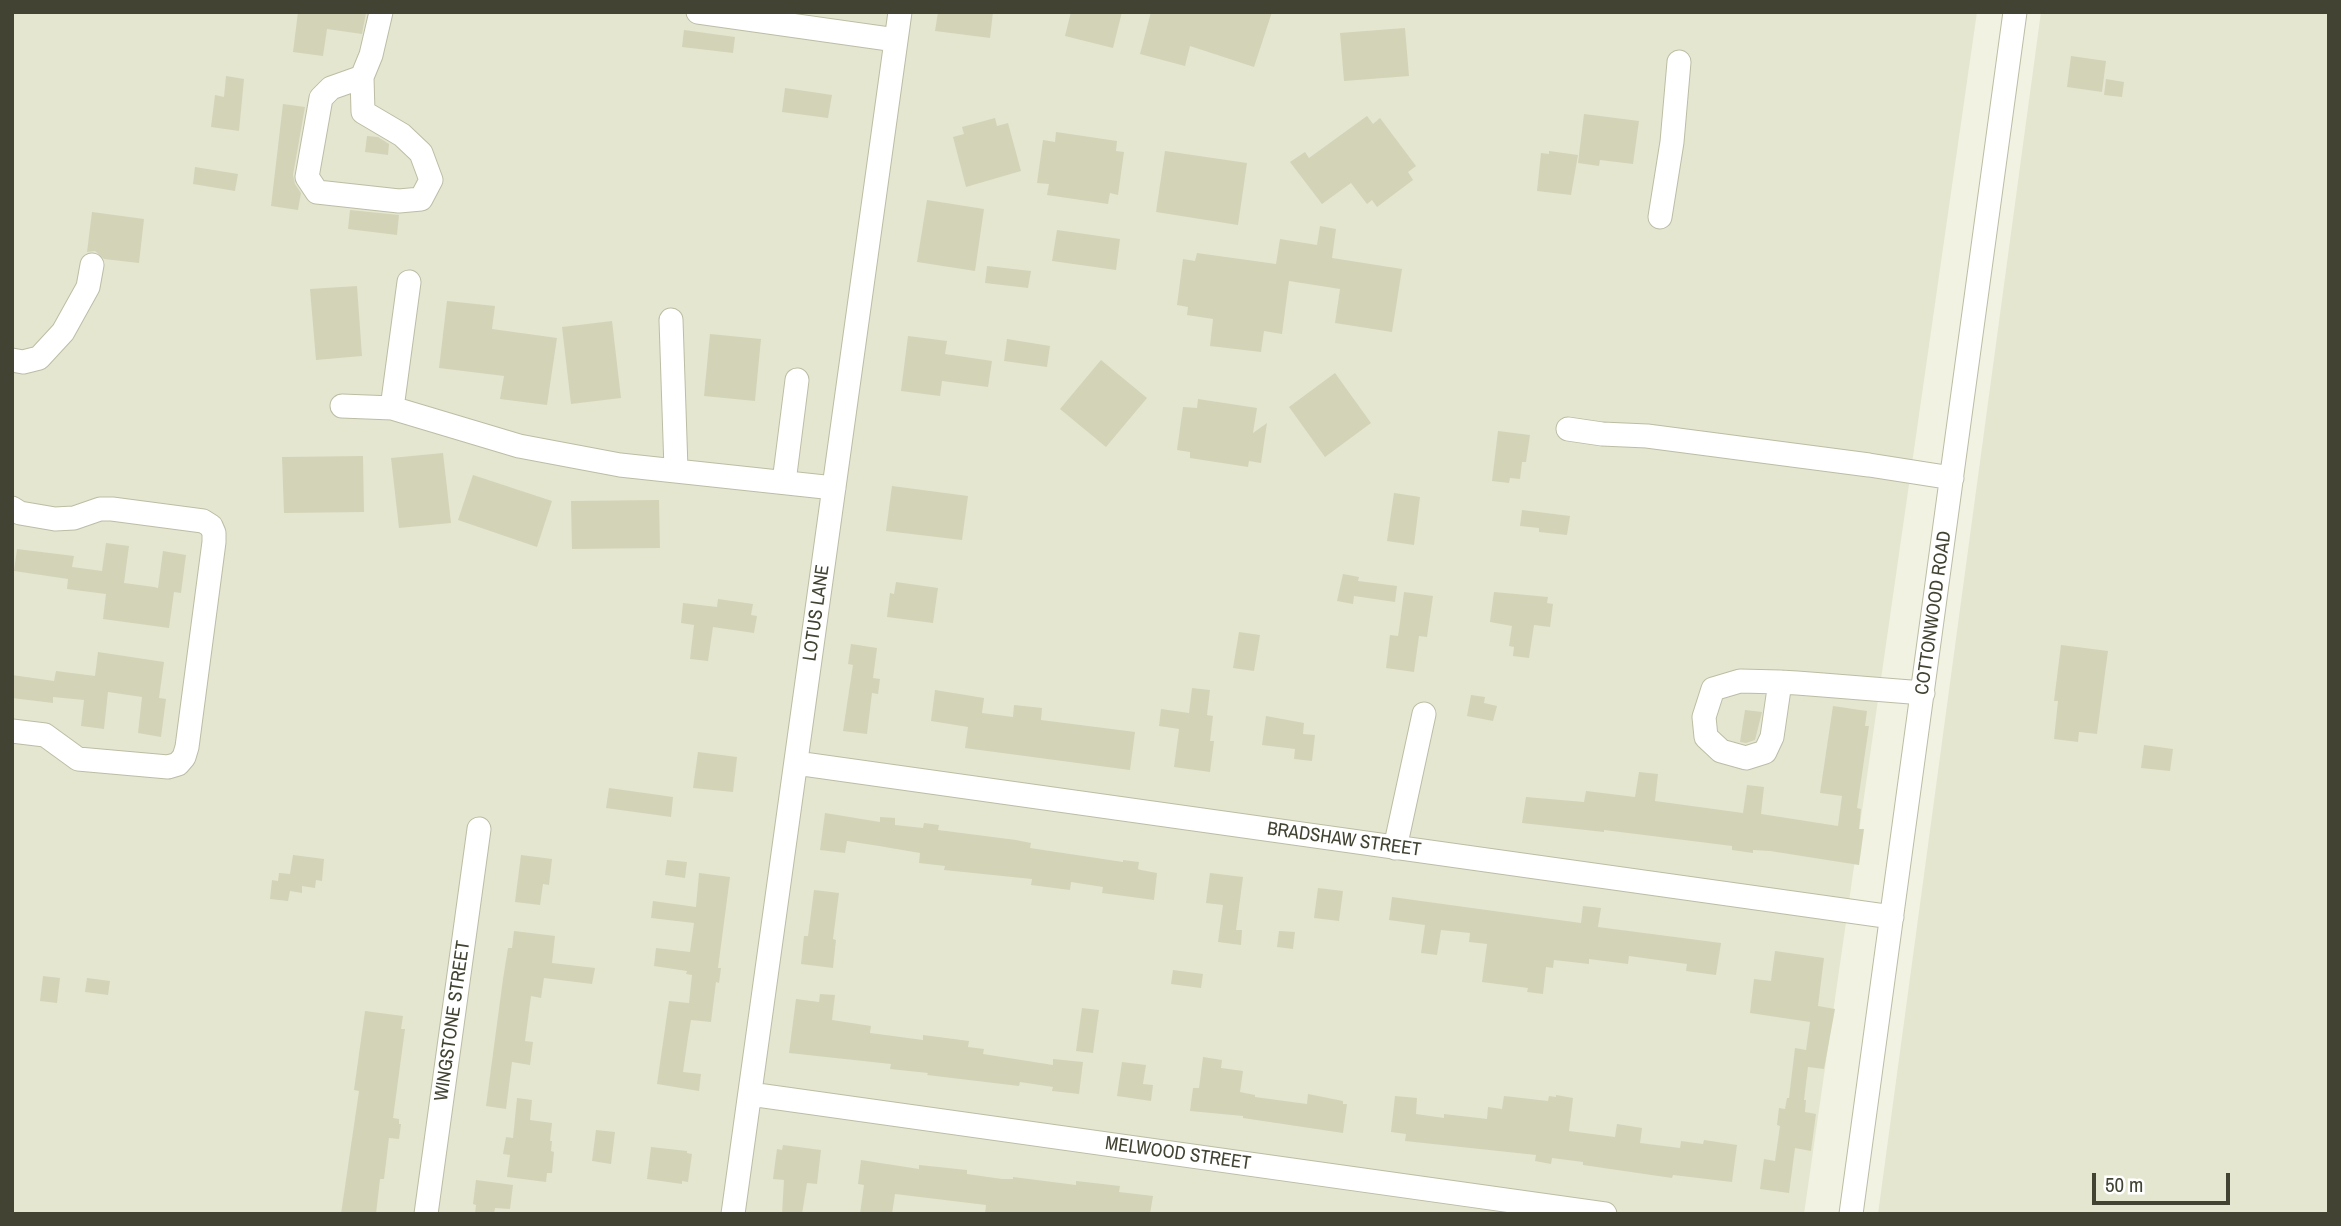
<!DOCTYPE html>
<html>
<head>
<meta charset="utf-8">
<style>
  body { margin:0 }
  #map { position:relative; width:2341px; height:1226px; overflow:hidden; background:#f1f2e2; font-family:"Archivo Narrow",sans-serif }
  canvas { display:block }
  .frame { position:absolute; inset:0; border:14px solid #434333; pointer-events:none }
  .scale { position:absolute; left:2092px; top:1173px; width:138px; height:32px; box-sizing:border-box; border:4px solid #434333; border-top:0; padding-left:9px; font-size:21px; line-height:24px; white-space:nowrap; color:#434333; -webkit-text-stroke:5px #fff; paint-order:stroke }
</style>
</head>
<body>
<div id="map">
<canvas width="2341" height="1226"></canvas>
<div class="frame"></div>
<div class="scale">50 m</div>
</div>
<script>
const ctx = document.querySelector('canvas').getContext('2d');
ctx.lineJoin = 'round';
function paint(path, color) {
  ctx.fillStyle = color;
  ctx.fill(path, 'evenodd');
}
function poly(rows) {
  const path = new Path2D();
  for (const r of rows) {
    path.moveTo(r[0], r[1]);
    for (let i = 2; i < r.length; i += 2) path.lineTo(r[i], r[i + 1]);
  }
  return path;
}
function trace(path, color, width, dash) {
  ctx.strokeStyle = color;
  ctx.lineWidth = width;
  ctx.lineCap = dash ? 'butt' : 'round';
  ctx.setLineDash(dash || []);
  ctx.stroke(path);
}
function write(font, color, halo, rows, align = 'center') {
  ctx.font = font + ' "Archivo Narrow",sans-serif';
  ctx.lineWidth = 5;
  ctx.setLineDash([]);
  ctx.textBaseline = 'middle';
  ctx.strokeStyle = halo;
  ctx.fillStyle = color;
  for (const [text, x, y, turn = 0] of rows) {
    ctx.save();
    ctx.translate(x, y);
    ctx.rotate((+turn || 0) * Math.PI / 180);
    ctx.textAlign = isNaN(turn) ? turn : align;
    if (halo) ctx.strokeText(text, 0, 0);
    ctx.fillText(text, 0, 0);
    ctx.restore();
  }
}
paint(poly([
  [12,12,1977,12,1804,1214,12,1214],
  [2041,12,2329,12,2329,1214,1878,1214]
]), '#e5e6d0');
paint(poly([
  [298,12,358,12,366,13,362,34,327,29,323,56,293,52],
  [938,12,993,12,990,38,935,31],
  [1071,12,1122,12,1113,48,1065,36],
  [1151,12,1272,12,1254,67,1190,46,1185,66,1140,54],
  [1405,28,1409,76,1344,81,1340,33],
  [684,30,735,37,733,53,682,47],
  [2071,56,2106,61,2102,92,2067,87],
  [226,76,244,79,239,131,211,127,215,95,224,97],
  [2106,79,2124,82,2122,97,2104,95],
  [785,88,832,95,828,118,782,112],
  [283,104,305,107,293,175,295,184,301,193,298,210,271,206],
  [1584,114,1639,121,1633,164,1600,160,1599,166,1578,163],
  [1367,116,1373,124,1380,118,1416,166,1408,172,1413,180,1377,207,1372,200,1367,204,1351,183,1322,204,1290,162,1305,152,1309,158],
  [995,118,997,126,1008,123,1021,171,966,187,953,137,964,134,962,127],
  [1056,132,1117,141,1116,151,1124,152,1118,195,1110,193,1108,204,1047,195,1049,184,1037,183,1043,140,1055,142],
  [367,136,378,137,389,144,388,155,365,152],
  [1165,151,1247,163,1238,225,1156,212],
  [1549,151,1578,155,1571,195,1537,191,1541,153,1549,154],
  [195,167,238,174,235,191,193,184],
  [927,200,984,209,975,271,917,262],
  [350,210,399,215,397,235,348,229],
  [92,212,144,219,139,263,104,259,95,251,87,252],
  [1320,226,1336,229,1332,258,1402,269,1392,332,1335,323,1340,289,1289,281,1282,334,1264,331,1261,352,1210,346,1213,319,1187,315,1188,307,1177,305,1183,259,1195,261,1197,253,1276,264,1280,239,1317,245],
  [1057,230,1120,239,1116,270,1052,261],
  [987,266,1031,271,1028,288,985,283],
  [357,286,362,356,316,360,310,289],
  [447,301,495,306,492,329,557,338,547,405,500,399,504,376,439,368],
  [612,321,621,398,571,404,562,327],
  [710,334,761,339,755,401,704,396],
  [908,336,947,341,945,354,992,361,988,387,942,381,940,396,901,391],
  [1007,339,1050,346,1047,367,1004,361],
  [1101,360,1147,398,1106,447,1060,409],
  [1335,373,1371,423,1325,457,1289,407],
  [1198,399,1257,408,1253,433,1267,423,1261,463,1249,461,1248,467,1190,458,1190,452,1177,450,1183,407,1197,408],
  [1498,431,1530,435,1526,462,1522,462,1520,479,1510,478,1509,483,1492,481],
  [443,453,451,523,399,528,391,458],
  [363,456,364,512,284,513,282,457],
  [473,475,552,501,537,547,458,520],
  [892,486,968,496,962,540,886,531],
  [1394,493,1420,497,1414,545,1387,541],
  [659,500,660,548,572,549,571,501],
  [1522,510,1570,516,1567,535,1539,532,1539,528,1520,526],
  [106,543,129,546,124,583,154,587,158,588,163,551,186,555,181,593,174,592,169,628,103,619,106,594,67,589,68,579,14,571,17,549,74,556,72,567,102,571],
  [1343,574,1359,577,1358,581,1397,586,1395,602,1354,596,1353,604,1337,601],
  [896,582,938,588,933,623,887,617,890,593,894,594],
  [1404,592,1433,596,1427,637,1419,636,1414,672,1386,668,1390,635,1398,636,1399,630],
  [1494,592,1548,597,1547,603,1553,604,1550,627,1534,625,1529,658,1513,656,1514,647,1509,646,1512,626,1490,622],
  [718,599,753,604,751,615,757,616,754,633,713,627,708,661,690,659,694,625,681,623,683,603,717,607],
  [1239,632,1260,635,1254,671,1233,668],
  [851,644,877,648,873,678,880,679,878,694,872,693,867,734,843,731,853,665,848,664],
  [2061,645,2108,651,2097,734,2079,732,2078,742,2054,739,2058,701,2054,701],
  [98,652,164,662,159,698,166,699,161,737,138,733,142,697,108,692,104,729,81,726,84,700,53,697,53,703,12,698,12,675,54,681,56,671,95,676],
  [1192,688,1210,690,1207,715,1213,716,1210,741,1214,741,1210,772,1174,767,1179,729,1159,726,1161,709,1189,713],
  [935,690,984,698,982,713,1013,717,1014,705,1042,708,1041,720,1135,732,1130,770,965,748,968,727,931,721],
  [1471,695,1485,697,1484,703,1497,706,1493,721,1467,716],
  [1833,706,1867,711,1865,726,1869,726,1857,808,1861,809,1859,829,1864,829,1859,865,1770,851,1753,850,1753,853,1732,850,1732,846,1604,830,1604,832,1522,823,1526,797,1584,802,1586,791,1635,797,1639,772,1658,774,1655,801,1743,813,1747,785,1764,787,1761,814,1838,826,1842,796,1820,793],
  [1745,710,1762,712,1755,740,1746,743,1740,742],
  [1266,716,1304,723,1303,734,1315,735,1312,761,1294,759,1295,749,1262,745],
  [2144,745,2173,749,2170,771,2141,768],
  [698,752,737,757,733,792,693,788],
  [609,788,673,797,671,817,606,808],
  [825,813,880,822,880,817,895,818,895,825,923,828,924,823,939,825,938,830,1016,840,1031,843,1030,848,1123,862,1123,860,1139,862,1138,869,1141,870,1157,873,1154,900,1102,893,1103,887,1071,882,1070,890,1031,885,1032,879,944,870,945,866,919,863,920,853,879,846,847,841,845,853,820,850],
  [293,855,324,859,322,881,316,880,315,888,302,886,302,893,290,891,288,901,270,899,272,880,278,881,279,873,290,874],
  [521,855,552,859,549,885,543,884,540,905,515,902],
  [667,860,687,862,685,878,665,875],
  [699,873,730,877,718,968,721,968,719,983,716,982,711,1022,691,1020,688,1038,683,1072,701,1074,699,1091,657,1084,669,1001,689,1003,692,975,686,974,687,971,654,966,656,948,690,952,694,923,651,918,653,901,696,907],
  [1210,873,1243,877,1236,930,1242,930,1241,945,1218,942,1223,905,1206,903],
  [1318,888,1343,891,1339,921,1314,918],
  [814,890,839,893,833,939,836,940,833,968,801,964,804,936,808,936],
  [1392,897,1581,923,1583,906,1601,908,1598,927,1721,943,1716,975,1686,971,1687,964,1629,956,1628,964,1589,959,1589,964,1554,960,1553,968,1546,967,1543,994,1527,992,1528,988,1482,982,1487,944,1469,942,1470,933,1441,930,1437,955,1421,953,1425,925,1389,920],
  [514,931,555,936,552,963,595,968,592,984,544,978,541,998,531,996,525,1041,533,1042,530,1065,512,1062,506,1109,486,1106,503,979,508,948,512,948],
  [1279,931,1295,932,1293,949,1277,947],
  [1775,951,1824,958,1818,1006,1835,1009,1824,1069,1808,1067,1804,1100,1806,1100,1805,1112,1816,1114,1811,1151,1795,1148,1789,1193,1760,1189,1764,1159,1775,1161,1780,1126,1777,1125,1779,1108,1785,1109,1787,1098,1789,1098,1795,1048,1806,1050,1810,1022,1750,1013,1754,979,1771,981],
  [1173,970,1203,974,1201,988,1171,984],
  [43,976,60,978,57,1003,40,1001],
  [87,978,110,981,108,995,85,992],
  [820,994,835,995,832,1020,871,1026,870,1033,923,1040,923,1035,969,1041,968,1047,984,1049,983,1054,1053,1065,1053,1059,1083,1062,1079,1094,1052,1091,1053,1087,1020,1082,1019,1086,927,1075,928,1073,890,1069,891,1064,789,1053,796,999,819,1002],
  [1082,1008,1099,1010,1093,1053,1076,1051],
  [365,1011,403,1016,401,1029,405,1029,393,1118,399,1119,399,1124,401,1124,399,1139,389,1138,384,1179,380,1179,376,1214,341,1214,359,1091,354,1090],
  [1203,1057,1222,1060,1221,1068,1243,1071,1240,1092,1255,1095,1255,1097,1307,1104,1308,1094,1343,1101,1343,1104,1347,1104,1343,1133,1243,1118,1243,1116,1190,1111,1193,1088,1199,1088],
  [1122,1062,1146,1065,1143,1084,1153,1085,1151,1101,1117,1096],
  [1556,1095,1573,1098,1569,1131,1615,1137,1617,1124,1642,1128,1640,1143,1680,1148,1681,1141,1703,1144,1704,1140,1737,1145,1732,1182,1673,1175,1672,1178,1583,1165,1583,1162,1552,1158,1551,1164,1535,1161,1536,1155,1405,1141,1406,1134,1391,1132,1395,1096,1417,1098,1416,1114,1444,1118,1444,1114,1487,1119,1488,1107,1502,1109,1504,1096,1548,1101,1549,1096,1556,1097],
  [517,1098,532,1100,530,1120,552,1123,550,1141,552,1141,551,1151,554,1152,552,1173,547,1173,546,1182,507,1177,510,1155,503,1154,506,1137,513,1138],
  [596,1130,615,1132,611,1164,592,1161],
  [783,1145,821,1150,817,1184,807,1183,802,1214,782,1214,784,1180,773,1179,777,1149,782,1150],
  [651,1147,687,1151,687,1153,692,1154,688,1182,682,1181,682,1184,647,1179],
  [861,1160,919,1169,919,1165,967,1170,967,1174,1002,1179,1013,1179,1013,1177,1076,1185,1076,1181,1120,1186,1119,1192,1153,1196,1150,1214,985,1214,986,1205,895,1194,892,1214,860,1214,864,1185,858,1184],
  [476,1180,513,1185,510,1209,495,1208,494,1214,475,1214,476,1205,473,1204]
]), '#d3d3b7');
const minor = poly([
  [698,12,896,40],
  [362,77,331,88,321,98,307,177,317,192,399,201,421,199,431,180,421,153,402,135,363,112,362,77,371,55,381,12],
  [1660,217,1672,142,1679,62],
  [671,320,676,469],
  [12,360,23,362,39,358,63,332,88,287,92,265],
  [342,406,392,408,519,446,620,465,834,488],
  [392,408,409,282],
  [1568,429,1602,434,1647,436,1869,465,1952,478],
  [784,482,797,380],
  [12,508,20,513,55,519,74,518,100,509,112,509,203,521,211,526,214,533,214,542,187,747,184,757,178,764,168,767,78,759,45,735,12,731],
  [1780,682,1772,737,1765,752,1746,758,1721,751,1706,737,1704,717,1713,689,1740,681,1780,682,1797,683,1823,685,1923,693],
  [796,763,1892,917],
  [1395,848,1424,714],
  [750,1094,1605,1214],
  [426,1214,479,829],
  [733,1214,900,12],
  [1851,1214,2015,12]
]);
trace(minor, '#bdbda5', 25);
trace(minor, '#fff', 23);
write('19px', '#434333', '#fff', [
  ["LOTUS LANE",817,613,-82],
  ["COTTONWOOD ROAD",1934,613,-82],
  ["BRADSHAW STREET",1344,840,8],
  ["WINGSTONE STREET",453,1021,-82],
  ["MELWOOD STREET",1178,1154,8]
]);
</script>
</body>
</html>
